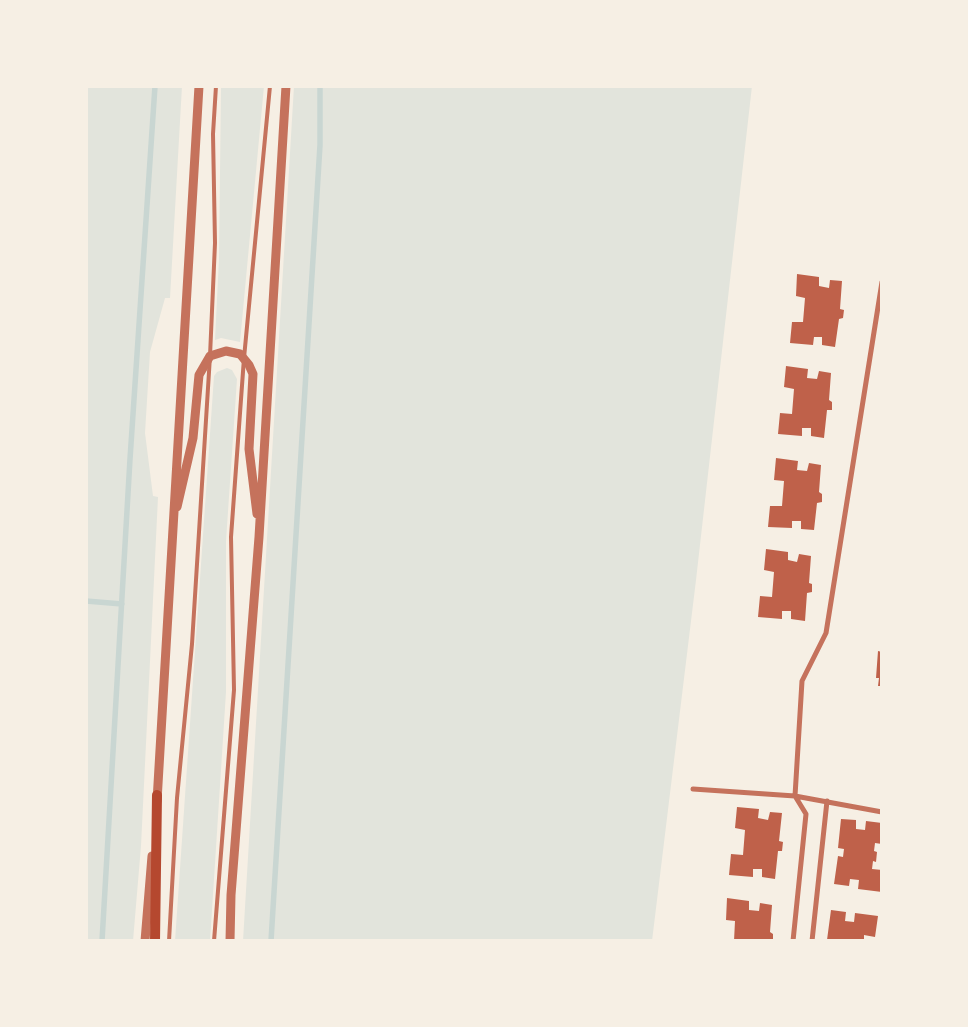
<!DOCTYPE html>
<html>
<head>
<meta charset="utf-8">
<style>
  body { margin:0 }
  #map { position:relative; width:968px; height:1027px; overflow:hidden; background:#f6efe4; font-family:Karla,sans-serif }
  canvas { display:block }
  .frame { position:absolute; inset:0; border:88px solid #f6efe4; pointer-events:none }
</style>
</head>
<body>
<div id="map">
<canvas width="968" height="1027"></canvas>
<div class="frame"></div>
</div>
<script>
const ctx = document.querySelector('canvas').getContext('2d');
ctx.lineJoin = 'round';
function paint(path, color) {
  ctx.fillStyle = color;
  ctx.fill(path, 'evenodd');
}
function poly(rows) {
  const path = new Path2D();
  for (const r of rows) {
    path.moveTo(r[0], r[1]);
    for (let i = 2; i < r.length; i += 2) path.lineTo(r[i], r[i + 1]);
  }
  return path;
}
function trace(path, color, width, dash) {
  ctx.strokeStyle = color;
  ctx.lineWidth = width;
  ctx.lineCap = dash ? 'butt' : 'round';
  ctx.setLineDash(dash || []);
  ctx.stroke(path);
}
paint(poly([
  [86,86,182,86,170,298,165,298,150,352,145,433,153,496,158,497,141,846,133,941,86,941],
  [221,86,264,86,240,342,221,338,215,340,219,259],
  [294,86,752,86,696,580,652,941,243,941],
  [227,368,232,370,237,379,226,541,226,692,210,941,175,941,214,376,217,372]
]), '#e2e4dc');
trace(poly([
  [86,601,122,604],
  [102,941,130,459,155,86],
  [271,941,320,145,320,86]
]), '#c9d6d2', 5.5);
paint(poly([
  [797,274,819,277,819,286,829,288,830,280,842,281,840,309,844,310,843,318,839,319,835,347,822,345,822,337,814,337,813,345,790,343,792,322,803,322,805,298,796,296],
  [786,366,808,369,807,378,817,379,819,371,831,373,829,400,832,402,832,410,827,410,824,438,811,436,811,428,802,428,802,436,778,434,780,413,792,414,794,389,784,387],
  [776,458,798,461,797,470,807,471,809,463,821,465,819,492,822,494,822,502,817,503,814,530,801,529,801,521,792,521,792,528,768,527,770,506,782,506,784,481,774,480],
  [766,549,788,552,788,560,797,562,799,554,811,556,809,583,812,584,812,592,807,593,805,621,791,619,791,611,782,611,782,619,758,617,760,596,772,597,774,572,764,570],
  [878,651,882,652,882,686,878,686,879,678,876,678],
  [737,807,759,809,758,818,768,820,770,812,782,813,779,841,783,842,782,851,778,851,775,879,762,877,762,869,753,869,753,877,729,875,731,854,743,855,745,830,735,828],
  [841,819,856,820,856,829,865,830,866,821,882,823,882,844,875,843,874,851,877,852,876,862,873,861,872,869,882,870,882,892,858,889,859,880,850,879,849,886,834,884,838,856,843,857,844,849,838,848],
  [727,898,749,901,749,910,759,911,760,903,772,905,770,932,773,934,773,941,734,941,735,921,726,920],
  [831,910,846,912,845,921,854,922,855,913,878,916,875,937,864,935,864,941,827,940]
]), '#bf614a');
trace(poly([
  [169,941,177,798,192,644,210,356,215,243,213,134,216,86],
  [214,941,234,690,231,537,244,358,270,86]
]), '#c5725c', 4);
trace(poly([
  [693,789,795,796,882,812],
  [793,941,806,814,795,796,802,681,826,633,882,282],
  [812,941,827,801]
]), '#c5725c', 5);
trace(poly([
  [177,507,193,438,199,375,210,356,226,351,240,354,249,365,253,374,249,449,257,514],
  [157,801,199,86],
  [145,941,152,856],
  [230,941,231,895,259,537,286,86]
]), '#c5725c', 9);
trace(poly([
  [155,941,157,795]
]), '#b5482f', 10);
</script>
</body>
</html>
